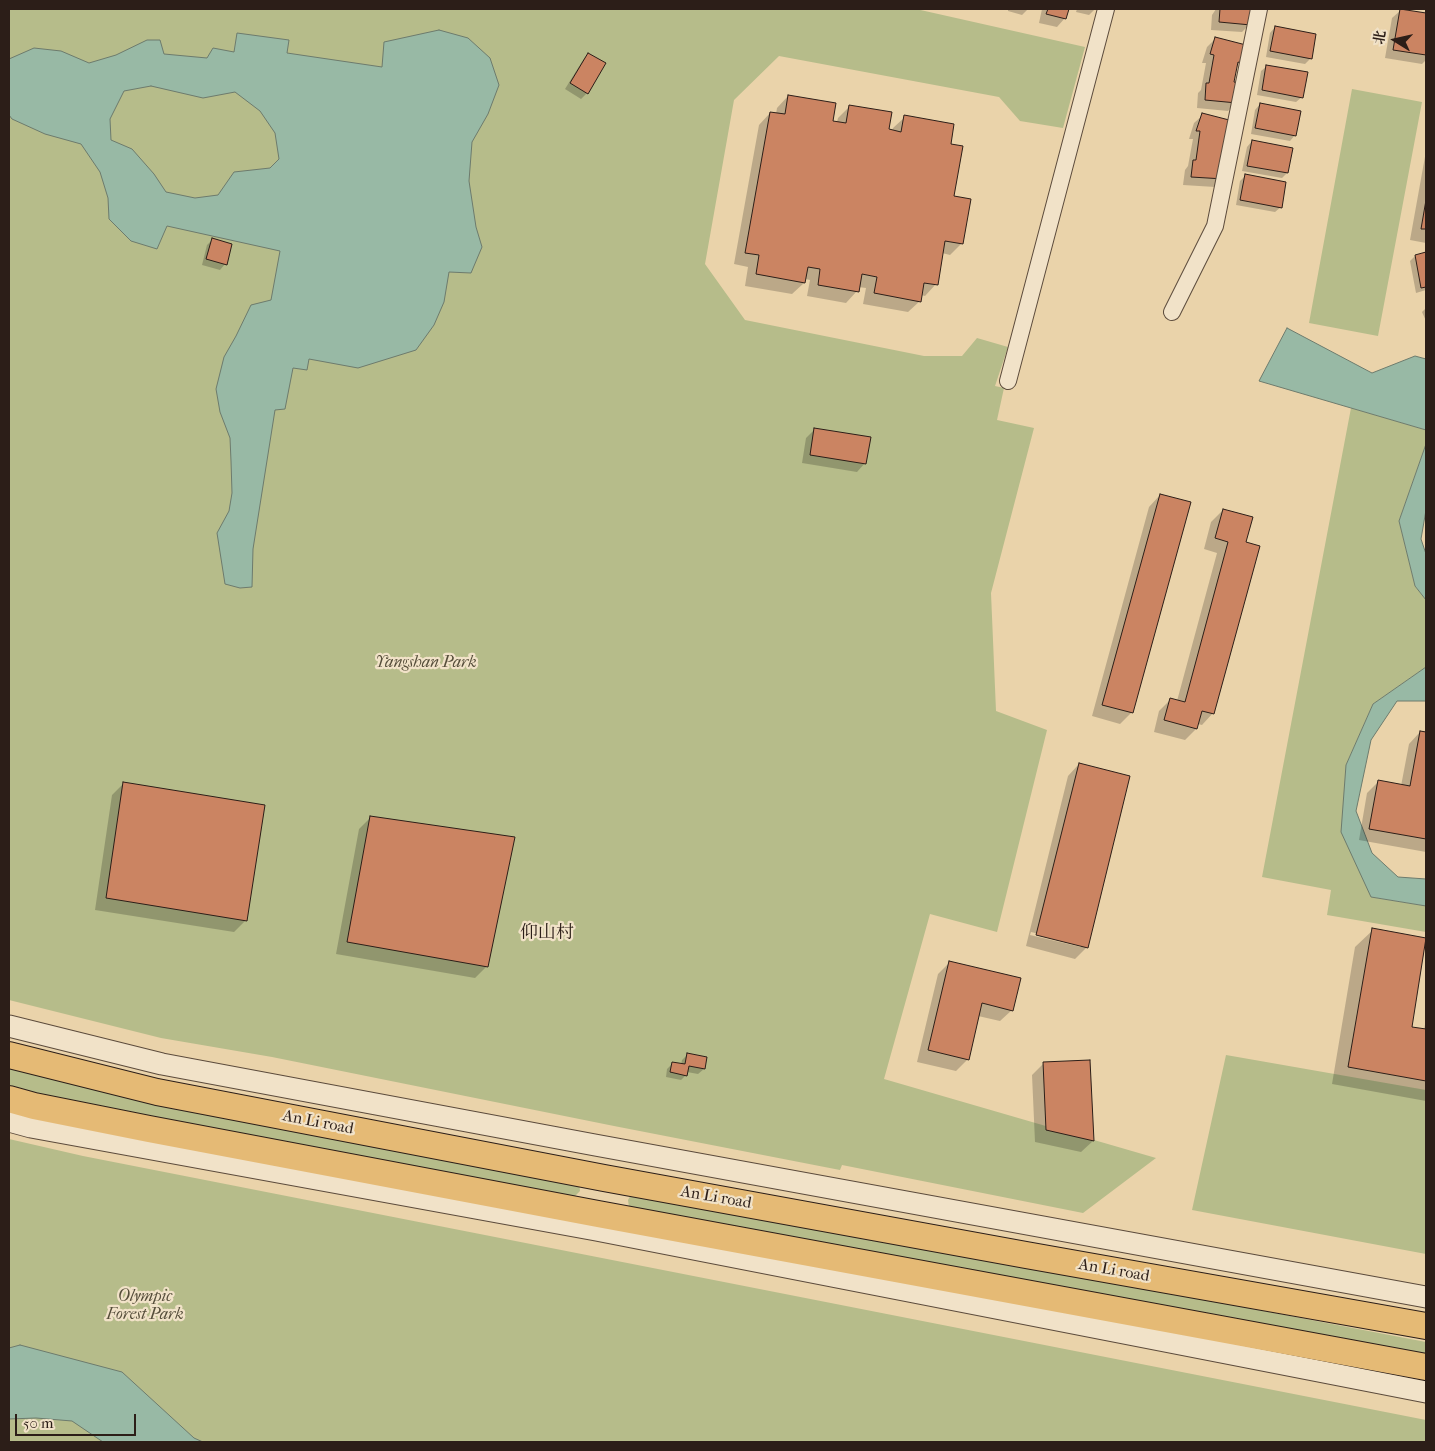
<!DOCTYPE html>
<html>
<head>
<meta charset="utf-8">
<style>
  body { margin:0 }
  #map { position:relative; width:1435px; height:1451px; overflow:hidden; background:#ead3aa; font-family:"IM FELL French Canon","Noto Serif SC",serif }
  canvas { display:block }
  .frame { position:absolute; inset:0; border:10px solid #2c1e18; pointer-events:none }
  .north { position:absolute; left:1370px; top:15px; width:50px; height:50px; -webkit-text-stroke:4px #f1e2c8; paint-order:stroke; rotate:280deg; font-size:14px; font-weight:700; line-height:20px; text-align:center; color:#2c1e18 }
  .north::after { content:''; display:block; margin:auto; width:18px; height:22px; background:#2c1e18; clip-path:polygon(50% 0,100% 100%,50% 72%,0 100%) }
  .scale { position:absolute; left:15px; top:1414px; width:121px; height:22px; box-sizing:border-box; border:2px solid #2c1e18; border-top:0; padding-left:6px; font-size:15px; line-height:18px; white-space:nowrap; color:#2c1e18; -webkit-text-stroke:4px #f1e2c8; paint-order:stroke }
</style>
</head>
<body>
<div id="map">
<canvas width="1435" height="1451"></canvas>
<div class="frame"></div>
<div class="north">北</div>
<div class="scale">50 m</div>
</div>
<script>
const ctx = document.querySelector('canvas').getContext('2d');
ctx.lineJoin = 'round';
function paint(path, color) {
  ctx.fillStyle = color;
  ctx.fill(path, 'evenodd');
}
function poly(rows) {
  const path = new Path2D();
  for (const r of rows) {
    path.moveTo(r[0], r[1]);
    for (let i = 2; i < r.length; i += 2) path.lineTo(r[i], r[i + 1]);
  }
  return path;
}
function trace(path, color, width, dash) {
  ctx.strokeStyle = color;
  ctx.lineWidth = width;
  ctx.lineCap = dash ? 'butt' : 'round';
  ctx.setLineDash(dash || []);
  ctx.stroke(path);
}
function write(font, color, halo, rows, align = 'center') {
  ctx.font = font + ' "IM FELL French Canon","Noto Serif SC",serif';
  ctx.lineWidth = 4.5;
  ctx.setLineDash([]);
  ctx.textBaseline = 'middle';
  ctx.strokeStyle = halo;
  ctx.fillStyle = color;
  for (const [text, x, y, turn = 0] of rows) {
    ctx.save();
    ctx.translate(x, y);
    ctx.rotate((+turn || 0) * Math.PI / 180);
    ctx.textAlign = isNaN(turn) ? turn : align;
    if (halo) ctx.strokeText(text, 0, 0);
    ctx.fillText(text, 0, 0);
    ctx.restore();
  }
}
paint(poly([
  [9,9,916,9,1085,47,1063,128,1020,121,999,97,779,56,734,100,705,264,745,320,924,356,962,356,977,338,1008,347,995,386,1004,388,997,420,1034,428,991,593,996,711,1047,730,997,932,930,914,884,1079,1156,1158,1083,1213,842,1165,840,1170,614,1126,272,1057,161,1038,9,1000],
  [1352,89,1422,102,1378,336,1309,323],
  [1351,408,1426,430,1426,444,1399,521,1415,586,1426,600,1426,667,1373,704,1346,765,1371,897,1426,906,1426,932,1327,915,1331,890,1262,877],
  [1226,1055,1426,1090,1426,1254,1192,1210],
  [9,1063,579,1182,580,1191,574,1197,131,1116,9,1086],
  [9,1139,83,1156,1426,1420,1426,1442,9,1442],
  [642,1192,1426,1342,1426,1364,629,1207,628,1200,632,1193]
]), '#b6bc8a');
const water = poly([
  [439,30,468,38,490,58,499,85,488,114,472,142,469,181,476,227,482,247,471,273,449,272,444,302,434,325,416,350,358,368,309,359,307,370,293,368,285,409,275,410,253,549,252,587,240,588,225,584,217,533,229,511,232,493,231,461,230,438,220,412,216,389,224,357,236,336,251,305,271,300,280,251,167,226,157,249,131,241,109,219,108,198,100,172,81,144,45,134,12,119,9,115,9,59,34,48,61,51,89,63,116,55,147,40,160,40,164,54,207,58,213,48,234,52,237,33,289,40,287,53,382,67,384,42,439,30],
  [151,86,203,98,235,92,260,111,275,133,279,159,270,168,234,172,218,195,195,198,166,192,154,174,132,149,111,140,110,119,124,91,151,86],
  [1287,328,1372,373,1415,356,1426,359,1426,430,1259,381,1287,328],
  [1426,444,1426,510,1421,539,1426,554,1426,600,1415,586,1399,521,1426,444],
  [1426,667,1426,701,1397,701,1371,740,1356,811,1372,853,1398,877,1426,879,1426,906,1371,897,1341,832,1346,765,1373,704,1426,667],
  [20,1345,122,1372,194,1438,203,1442,103,1442,72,1421,36,1418,9,1419,9,1348,20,1345]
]);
paint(water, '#98b9a5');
trace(water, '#6d7b6d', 1);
paint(poly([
  [1008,9,1028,9,1022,15,1008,11],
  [1042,9,1067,9,1065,18,1057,27,1039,23],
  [1077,9,1095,9,1089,15,1076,12],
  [1216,9,1251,9,1250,24,1242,32,1211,30,1212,15],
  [1401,10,1426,14,1426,60,1422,64,1385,58,1392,18],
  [1275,27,1311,58,1305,64,1266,57,1270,33],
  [1216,38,1240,62,1235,67,1232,83,1236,102,1228,111,1197,108,1198,93,1201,90,1206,63,1202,63,1207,47],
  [588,54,604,64,587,93,581,99,565,89,583,60],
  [1267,66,1302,97,1296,102,1257,95,1261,71],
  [788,96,832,122,837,122,838,118,850,106,887,130,892,131,893,128,905,117,949,145,952,197,962,243,950,255,942,253,936,284,925,296,921,295,920,301,908,312,863,304,866,288,858,287,857,291,846,303,807,296,810,280,805,279,804,283,792,294,745,286,748,267,734,264,759,125,770,113,776,114,777,108],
  [1260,104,1295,135,1290,141,1251,134,1255,110],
  [1203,115,1224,160,1215,187,1183,185,1185,170,1188,166,1193,139,1189,139,1194,123],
  [1252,141,1287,173,1282,178,1242,171,1247,147],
  [1426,151,1426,243,1410,240],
  [1245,176,1281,207,1275,212,1236,205,1240,181],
  [212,240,225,264,220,270,202,265,207,245],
  [1426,253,1426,290,1416,293,1410,261,1415,256],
  [1426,308,1426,321,1422,312],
  [815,429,865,463,857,472,802,463,806,438],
  [1160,495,1132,712,1120,724,1092,716,1149,507],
  [1223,510,1244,543,1213,713,1202,725,1198,724,1196,729,1185,740,1154,732,1159,711,1171,699,1177,701,1217,553,1204,549,1211,522],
  [1420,732,1426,733,1426,852,1359,840,1367,793,1378,782,1401,786,1409,744],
  [1079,764,1087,947,1075,959,1026,946,1068,776],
  [1031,932,1081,944,1081,947,1030,935],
  [124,783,246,920,234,932,95,910,112,795],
  [371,817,487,966,475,978,336,954,359,829],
  [1373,930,1426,939,1411,1028,1424,1030,1426,1019,1426,1101,1332,1084,1355,947],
  [949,963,1012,1010,1000,1021,978,1016,968,1059,956,1071,917,1062,938,974],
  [688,1054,704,1069,698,1074,687,1072,686,1075,681,1080,666,1077,667,1069,673,1063,681,1065,682,1060],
  [1089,1061,1093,1141,1081,1152,1035,1142,1032,1075,1043,1064]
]), '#0003');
const building = poly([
  [1048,9,1069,9,1066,19,1046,14,1048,9],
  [1220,9,1252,9,1251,25,1219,22,1220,9],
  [1400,9,1426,13,1426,55,1393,50,1400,9],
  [1275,26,1316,34,1312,59,1270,51,1275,26],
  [1215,37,1246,45,1241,63,1238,62,1234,82,1238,83,1237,103,1205,100,1206,83,1209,83,1214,55,1210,54,1215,37],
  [588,53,606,63,588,94,570,83,588,53],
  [1266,65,1308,72,1303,98,1262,90,1266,65],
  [788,95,836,103,833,121,846,123,849,105,892,112,889,129,901,132,904,115,954,124,951,144,963,146,954,196,971,199,963,244,945,241,938,285,924,283,921,302,874,293,877,277,862,274,859,292,818,285,820,269,808,267,805,283,756,274,759,255,745,253,770,112,785,114,788,95],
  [1260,103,1301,111,1296,136,1255,128,1260,103],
  [1202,113,1233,121,1224,179,1191,177,1193,160,1196,160,1200,131,1196,131,1202,113],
  [1252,140,1293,148,1288,173,1247,166,1252,140],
  [1245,174,1286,182,1282,208,1240,200,1245,174],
  [1426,200,1426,229,1421,229,1426,200],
  [212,238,232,244,227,265,206,259,212,238],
  [1426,252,1426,287,1421,288,1415,255,1426,252],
  [814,428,871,437,866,464,810,455,814,428],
  [1160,494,1191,502,1133,713,1102,705,1160,494],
  [1223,509,1253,517,1246,542,1260,546,1214,714,1202,711,1197,729,1164,720,1170,698,1185,702,1228,542,1215,538,1223,509],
  [1420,731,1426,732,1426,839,1369,829,1378,780,1410,786,1420,731],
  [1079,763,1130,776,1088,948,1036,935,1079,763],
  [123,782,265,805,247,921,106,898,123,782],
  [370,816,515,837,488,967,347,942,370,816],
  [1372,928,1426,938,1412,1027,1426,1029,1426,1081,1348,1067,1372,928],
  [949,961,1021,978,1013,1011,982,1003,969,1060,928,1050,949,961],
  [687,1053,707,1057,705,1069,689,1066,687,1076,670,1072,672,1062,685,1064,687,1053],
  [1090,1060,1094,1141,1046,1130,1043,1062,1090,1060]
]);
paint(building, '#cb8462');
trace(building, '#2c1e18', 1);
const minor = poly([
  [1172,312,1215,226,1259,9],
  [1008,381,1106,9]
]);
const tertiary = poly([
  [9,1026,162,1064,595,1145,1426,1297],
  [9,1121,31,1127,596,1230,1426,1392]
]);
const primary = poly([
  [9,1055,157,1092,604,1178,1026,1255,1426,1326],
  [9,1099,34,1106,149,1129,598,1214,1426,1367]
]);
trace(minor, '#5c4b3c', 18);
trace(tertiary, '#5c4b3c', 23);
trace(primary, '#2c1e18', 28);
trace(minor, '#f1e2c8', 16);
trace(tertiary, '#f1e2c8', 21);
trace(primary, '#e5ba75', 26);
write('italic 16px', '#554d3a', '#f1e2c8', [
  ["Yangshan Park",426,663],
  ["Olympic",145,1297],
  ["Forest Park",145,1315]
]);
write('16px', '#2c1e18', '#f1e2c8', [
  ["An Li road",318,1123,11],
  ["An Li road",716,1198,10],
  ["An Li road",1114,1271,10]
]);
write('18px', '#2c1e18', '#f1e2c8', [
  ["仰山村",547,934]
]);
</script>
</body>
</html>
